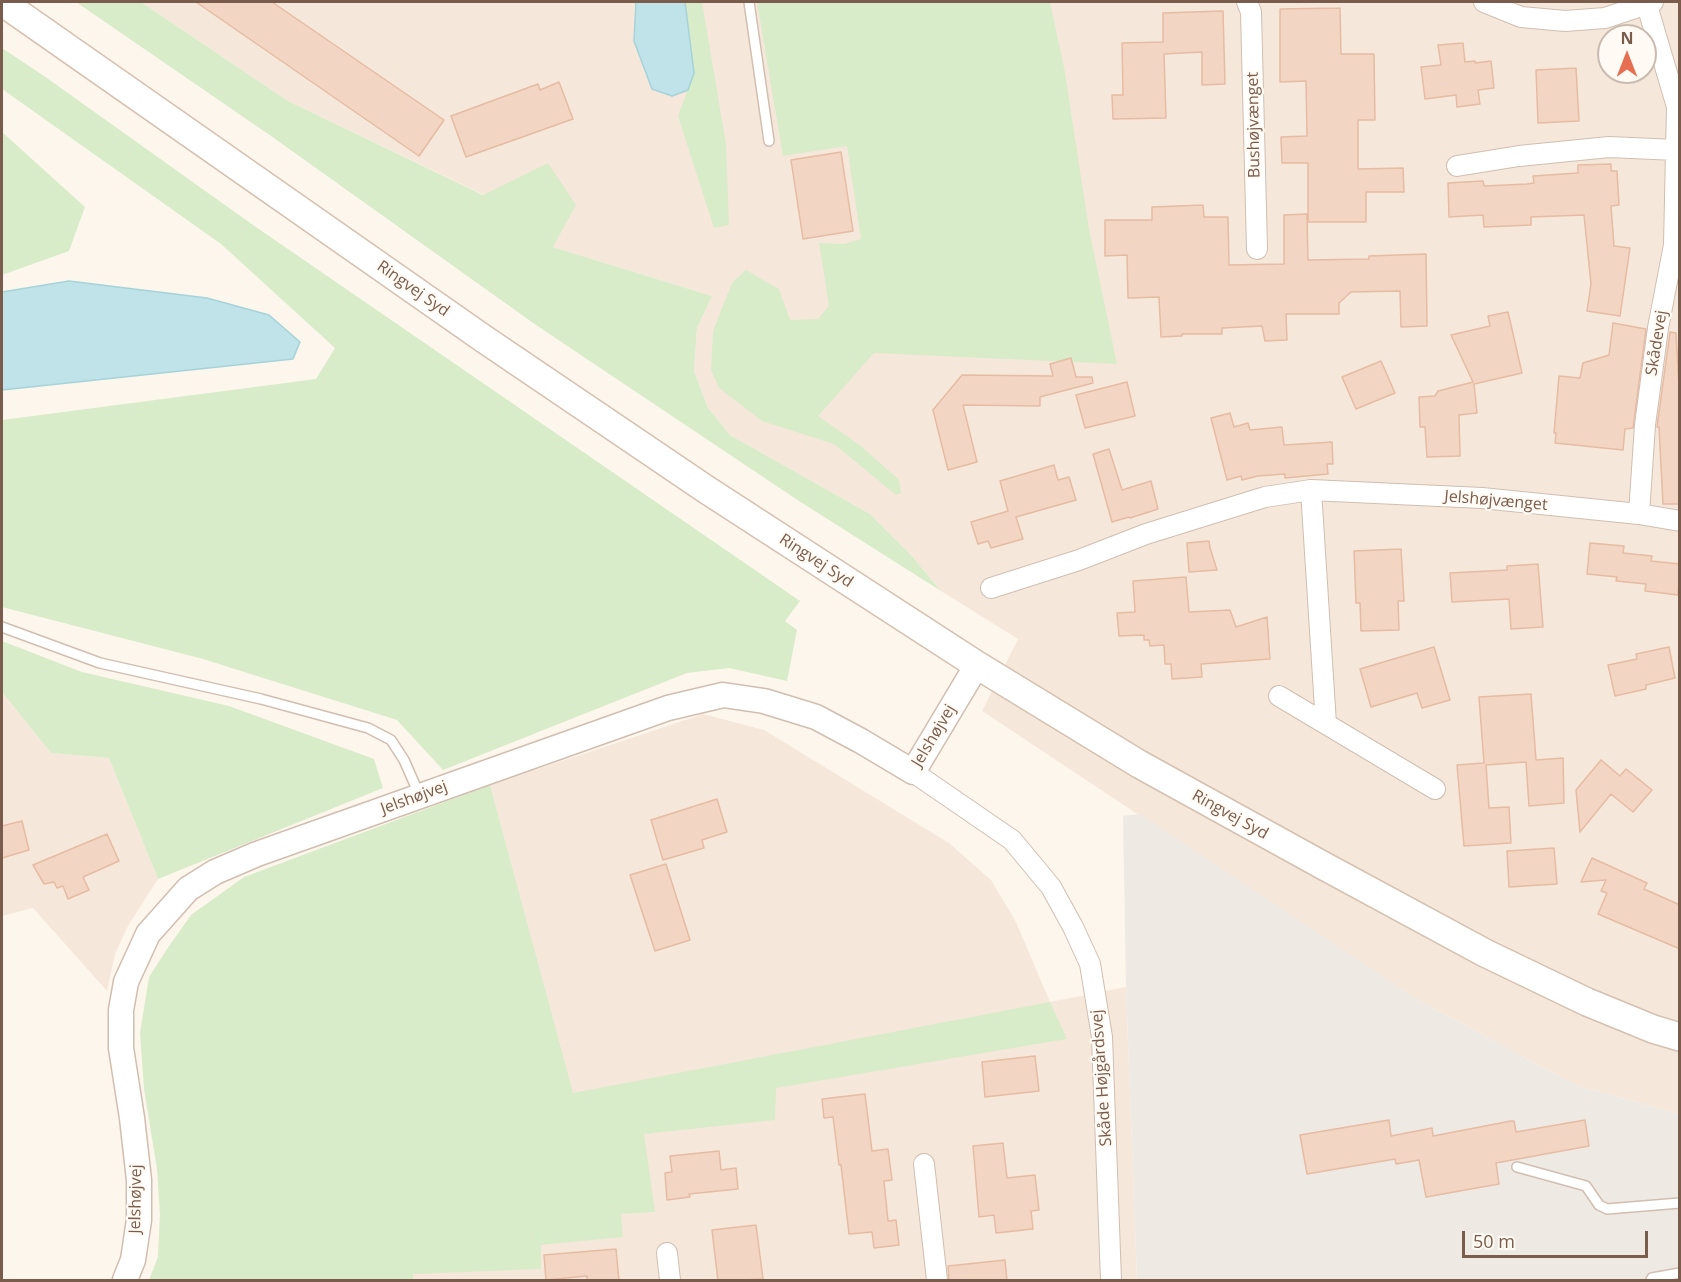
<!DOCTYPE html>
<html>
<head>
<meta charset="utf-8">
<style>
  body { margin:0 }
  #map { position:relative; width:1681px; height:1282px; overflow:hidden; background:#fdf6ec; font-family:"Open Sans",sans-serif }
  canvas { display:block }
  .frame { position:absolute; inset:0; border:3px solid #7a5c4d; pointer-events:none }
  .north { position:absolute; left:1597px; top:24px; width:60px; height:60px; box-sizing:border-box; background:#fffaf3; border:2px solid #cabbb1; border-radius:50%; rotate:0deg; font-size:16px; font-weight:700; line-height:24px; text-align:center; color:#7a5c4d }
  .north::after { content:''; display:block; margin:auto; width:21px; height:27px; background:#e76f51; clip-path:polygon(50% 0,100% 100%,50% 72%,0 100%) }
  .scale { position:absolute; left:1462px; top:1231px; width:186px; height:27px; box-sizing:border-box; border:3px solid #7a5c4d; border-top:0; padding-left:8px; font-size:18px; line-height:21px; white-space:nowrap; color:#7a5c4d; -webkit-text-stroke:4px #fffaf3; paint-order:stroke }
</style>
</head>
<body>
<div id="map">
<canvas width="1681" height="1282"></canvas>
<div class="frame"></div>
<div class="north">N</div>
<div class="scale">50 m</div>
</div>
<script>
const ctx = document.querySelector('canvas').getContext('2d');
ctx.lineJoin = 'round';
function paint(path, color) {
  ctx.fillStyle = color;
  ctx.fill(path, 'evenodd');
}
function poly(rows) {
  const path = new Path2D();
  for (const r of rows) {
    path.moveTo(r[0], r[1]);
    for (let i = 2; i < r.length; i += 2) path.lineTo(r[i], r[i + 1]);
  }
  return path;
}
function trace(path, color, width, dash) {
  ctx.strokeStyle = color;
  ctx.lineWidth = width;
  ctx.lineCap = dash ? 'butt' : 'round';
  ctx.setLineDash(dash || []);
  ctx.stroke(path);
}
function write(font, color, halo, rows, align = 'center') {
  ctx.font = font + ' "Open Sans",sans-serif';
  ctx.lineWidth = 4.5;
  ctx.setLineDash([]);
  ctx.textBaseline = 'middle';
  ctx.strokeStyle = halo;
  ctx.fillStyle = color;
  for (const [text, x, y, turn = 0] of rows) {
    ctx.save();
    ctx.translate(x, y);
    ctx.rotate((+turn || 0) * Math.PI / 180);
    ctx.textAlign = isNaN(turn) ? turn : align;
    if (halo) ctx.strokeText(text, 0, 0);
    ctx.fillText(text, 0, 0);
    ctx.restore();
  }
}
paint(poly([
  [141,2,1679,2,1679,1114,1576,1085,1415,998,982,711,1018,639,941,591,911,555,870,514,730,435,708,408,694,371,697,328,712,296,553,247,484,195,288,101],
  [1609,36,1645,36,1645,72,1609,72],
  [2,692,51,753,109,758,158,879,128,926,115,954,107,991,33,908,2,916],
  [703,714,764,730,949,843,991,880,1016,922,1050,1002,1126,987,1137,1280,149,1280,158,1257,160,1215,572,1093,490,785]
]), '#f5e8da');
paint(poly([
  [1140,814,1415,998,1576,1085,1679,1114,1679,1280,1137,1280,1126,987,1123,816]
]), '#efe9e4');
paint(poly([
  [76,2,141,2,288,101,483,195,548,163,576,205,553,247,712,296,697,328,694,371,708,408,730,435,870,514,911,555,941,591,799,501,536,325,271,136],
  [685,2,702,2,726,144,729,225,714,228,678,116,694,73],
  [757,2,1050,2,1064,67,1089,229,1117,364,874,353,818,416,861,446,899,480,901,493,896,495,834,444,762,421,719,388,711,370,713,331,732,283,746,270,779,289,790,320,818,319,829,306,819,243,844,244,861,239,847,146,783,156],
  [2,48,44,76,253,225,800,601,785,621,797,630,787,681,729,668,687,673,443,770,397,720,203,659,2,607,2,420,316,379,335,348,221,244,2,89],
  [2,132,85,207,69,251,2,275],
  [2,641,82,672,229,706,374,759,383,788,158,879,109,758,51,753,2,692],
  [490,785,573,1093,1050,1002,1067,1039,776,1088,775,1120,644,1134,655,1212,621,1214,623,1237,541,1245,541,1269,413,1274,413,1280,149,1280,158,1257,160,1215,157,1169,144,1089,140,1033,149,977,167,949,191,915,244,877]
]), '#d8ecc9');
const water = poly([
  [636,2,685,2,694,73,688,90,672,96,652,89,634,41,636,2],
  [69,281,207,298,269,315,300,342,293,359,2,390,2,292,69,281]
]);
paint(water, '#bfe3e8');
trace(water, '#a5d3da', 1.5);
const building = poly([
  [196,2,272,2,444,120,419,156,196,2],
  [1340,8,1341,54,1374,54,1375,120,1358,120,1358,169,1403,168,1404,192,1366,192,1366,222,1308,222,1308,163,1282,163,1281,137,1307,136,1306,81,1280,82,1280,9,1340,8],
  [1223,11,1225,84,1202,85,1202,52,1164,54,1166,118,1113,119,1112,95,1123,95,1122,43,1163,42,1163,13,1223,11],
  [1463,43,1465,62,1475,61,1475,63,1491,61,1494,88,1478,90,1480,104,1457,107,1456,95,1425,99,1421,67,1441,65,1438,45,1463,43],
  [1576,68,1579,121,1538,123,1536,70,1576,68],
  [559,82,573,119,466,157,451,116,538,84,540,90,559,82],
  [841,152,853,231,803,239,791,160,841,152],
  [1611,164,1611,171,1617,171,1619,205,1611,206,1614,246,1630,248,1620,316,1587,311,1591,284,1584,215,1531,217,1531,225,1484,227,1483,215,1449,217,1448,183,1483,181,1484,186,1527,184,1534,183,1533,176,1578,173,1578,165,1611,164],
  [1203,205,1204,217,1228,217,1229,265,1284,264,1284,215,1307,214,1308,260,1369,259,1369,256,1426,254,1427,326,1401,327,1400,291,1351,292,1339,303,1339,314,1286,314,1287,340,1265,341,1262,326,1222,328,1222,334,1182,334,1182,336,1161,337,1159,297,1128,298,1127,255,1105,256,1105,220,1152,220,1152,207,1203,205],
  [1508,312,1522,373,1474,384,1477,413,1459,415,1460,456,1427,457,1425,427,1420,427,1419,397,1435,396,1438,391,1473,382,1451,335,1490,326,1488,316,1508,312],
  [1613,323,1646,329,1633,428,1625,429,1623,450,1555,443,1556,433,1554,433,1559,376,1580,378,1583,363,1609,355,1613,323],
  [1670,332,1676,333,1680,403,1680,504,1663,504,1659,427,1657,427,1670,332],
  [1071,358,1076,377,1092,377,1093,383,1040,397,1040,406,963,405,977,462,948,470,933,410,962,375,1053,376,1050,364,1071,358],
  [1381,361,1395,393,1356,409,1342,377,1381,361],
  [1127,382,1135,416,1085,428,1076,395,1127,382],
  [1230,413,1234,427,1248,423,1250,430,1282,427,1284,445,1332,442,1333,464,1327,464,1328,474,1285,478,1285,474,1258,476,1242,480,1241,476,1227,480,1211,418,1230,413],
  [1109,449,1122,490,1151,481,1158,509,1130,518,1129,517,1112,522,1093,454,1109,449],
  [1054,465,1058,480,1069,477,1076,500,1016,517,1023,539,991,548,988,541,978,544,971,522,1008,511,1000,481,1054,465],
  [1209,541,1210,548,1217,570,1189,572,1187,543,1209,541],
  [1590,543,1624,546,1623,553,1652,556,1651,561,1680,564,1678,595,1645,591,1646,584,1616,581,1617,577,1587,574,1590,543],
  [1401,549,1404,601,1398,601,1399,630,1361,631,1360,603,1356,603,1354,551,1401,549],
  [1538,564,1543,627,1511,629,1509,599,1452,602,1450,573,1507,570,1507,566,1538,564],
  [1186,577,1189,612,1230,610,1236,627,1267,617,1270,659,1201,664,1202,677,1172,679,1171,664,1165,664,1164,645,1150,646,1149,640,1144,640,1144,635,1119,636,1117,613,1135,612,1133,581,1186,577],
  [1434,647,1450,700,1422,708,1417,693,1371,707,1360,669,1434,647],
  [1669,647,1675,678,1646,685,1646,689,1615,696,1608,665,1637,659,1636,654,1669,647],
  [1531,694,1536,760,1563,758,1564,803,1529,806,1526,762,1486,765,1489,808,1509,807,1511,843,1464,846,1457,765,1484,763,1479,697,1531,694],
  [1601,760,1620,776,1626,769,1652,790,1633,812,1611,794,1580,832,1576,790,1601,760],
  [717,799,727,832,702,840,704,848,663,860,651,820,717,799],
  [22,821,29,850,2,858,2,826,22,821],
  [107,834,119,861,83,877,89,890,68,899,63,886,57,888,54,882,44,884,33,865,107,834],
  [1554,848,1557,884,1509,887,1507,851,1554,848],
  [1592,858,1647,883,1644,889,1680,905,1680,949,1598,914,1607,893,1601,891,1606,880,1581,882,1592,858],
  [666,864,690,940,655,951,630,875,666,864],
  [1035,1056,1039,1091,985,1097,982,1062,1035,1056],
  [865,1094,872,1151,888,1149,892,1180,884,1181,888,1221,896,1220,899,1245,874,1248,872,1232,849,1234,841,1165,839,1165,833,1117,824,1118,822,1099,865,1094],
  [1389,1120,1391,1136,1432,1128,1433,1136,1511,1121,1514,1121,1516,1132,1585,1120,1589,1146,1496,1163,1499,1184,1426,1197,1419,1160,1396,1164,1395,1159,1307,1174,1300,1135,1389,1120],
  [1003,1143,1007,1178,1035,1175,1039,1210,1031,1211,1033,1229,996,1233,994,1215,979,1217,973,1146,1003,1143],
  [719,1151,721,1170,736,1168,738,1189,689,1194,690,1197,667,1200,665,1173,672,1172,670,1156,719,1151],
  [756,1225,763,1279,718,1281,712,1230,756,1225],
  [616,1249,619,1281,587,1281,587,1276,546,1280,544,1255,616,1249],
  [1005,1260,1007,1281,949,1281,948,1266,1005,1260]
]);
paint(building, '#f3d5c3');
trace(building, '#e6bba3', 1.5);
const service = poly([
  [749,2,769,141],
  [2,627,100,663,261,699,368,728,391,740,404,760,419,794],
  [1517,1167,1586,1186,1599,1205,1607,1209,1680,1203],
  [1651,1280,1652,1278,1680,1273]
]);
const minor = poly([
  [1247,2,1251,12,1257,249],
  [1484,2,1521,17,1565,21,1605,18,1653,2],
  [1457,166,1519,156,1609,147,1676,150],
  [1311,490,1326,724],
  [1639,514,1645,425,1658,328,1674,245,1677,107,1646,2],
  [991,588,1079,560,1146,534,1265,497,1311,490,1482,498,1639,514,1680,521],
  [1279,696,1435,789],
  [913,772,1012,840,1051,887,1073,927,1090,964,1102,1037,1111,1280],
  [924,1164,937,1280],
  [667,1253,670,1280]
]);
const tertiary = poly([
  [125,1280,133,1260,139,1220,139,1180,132,1118,121,1048,121,1010,126,982,148,934,188,889,215,872,257,854,668,708,723,695,764,701,816,717,861,741,913,772,977,665]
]);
const secondary = poly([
  [2,2,484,339,707,490,977,665,1139,764,1324,866,1485,953,1587,1002,1653,1029,1680,1037]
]);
trace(service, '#d1beb0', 12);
trace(minor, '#d1beb0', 22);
trace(tertiary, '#d1beb0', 27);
trace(secondary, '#d6c0b0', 30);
trace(service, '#fff', 9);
trace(minor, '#fff', 20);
trace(tertiary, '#fff', 24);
trace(secondary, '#fff', 27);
write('16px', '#7a5c4d', '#fffaf3', [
  ["Bushøjvænget",1254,125,-91],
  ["Ringvej Syd",413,289,35],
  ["Skådevej",1657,343,-81],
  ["Jelshøjvænget",1496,501,5],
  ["Ringvej Syd",816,561,33],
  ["Jelshøjvej",934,736,-59],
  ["Jelshøjvej",414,798,-20],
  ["Ringvej Syd",1230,815,29],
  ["Skåde Højgårdsvej",1102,1078,-94],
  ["Jelshøjvej",136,1199,-89]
]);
</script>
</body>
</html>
